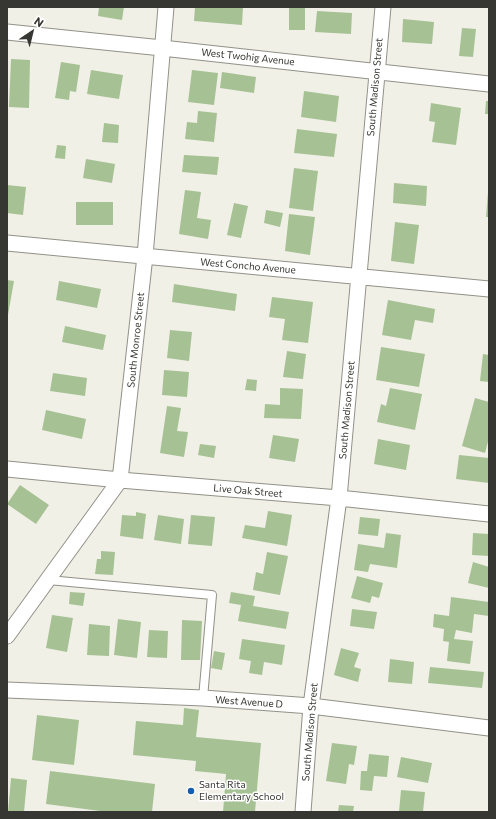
<!DOCTYPE html>
<html>
<head>
<meta charset="utf-8">
<style>
  body { margin:0 }
  #map { position:relative; width:496px; height:819px; overflow:hidden; background:#f1f0e7; font-family:Commissioner,sans-serif }
  canvas { display:block }
  .frame { position:absolute; inset:0; border:8px solid #363632; pointer-events:none }
  .north { position:absolute; left:12px; top:12px; width:40px; height:40px; -webkit-text-stroke:3px #fff; paint-order:stroke; rotate:35deg; font-size:11px; font-weight:700; line-height:16px; text-align:center; color:#363632 }
  .north::after { content:''; display:block; margin:auto; width:14px; height:18px; background:#363632; clip-path:polygon(50% 0,100% 100%,50% 72%,0 100%) }
</style>
</head>
<body>
<div id="map">
<canvas width="496" height="819"></canvas>
<div class="frame"></div>
<div class="north">N</div>
</div>
<script>
const ctx = document.querySelector('canvas').getContext('2d');
ctx.lineJoin = 'round';
function paint(path, color) {
  ctx.fillStyle = color;
  ctx.fill(path, 'evenodd');
}
function poly(rows) {
  const path = new Path2D();
  for (const r of rows) {
    path.moveTo(r[0], r[1]);
    for (let i = 2; i < r.length; i += 2) path.lineTo(r[i], r[i + 1]);
  }
  return path;
}
function trace(path, color, width, dash) {
  ctx.strokeStyle = color;
  ctx.lineWidth = width;
  ctx.lineCap = dash ? 'butt' : 'round';
  ctx.setLineDash(dash || []);
  ctx.stroke(path);
}
function write(font, color, halo, rows, align = 'center') {
  ctx.font = font + ' Commissioner,sans-serif';
  ctx.lineWidth = 3;
  ctx.setLineDash([]);
  ctx.textBaseline = 'middle';
  ctx.strokeStyle = halo;
  ctx.fillStyle = color;
  for (const [text, x, y, turn = 0] of rows) {
    ctx.save();
    ctx.translate(x, y);
    ctx.rotate((+turn || 0) * Math.PI / 180);
    ctx.textAlign = isNaN(turn) ? turn : align;
    if (halo) ctx.strokeText(text, 0, 0);
    ctx.fillText(text, 0, 0);
    ctx.restore();
  }
}
paint(poly([
  [99,7,124,7,122,20,98,16],
  [195,7,243,7,242,25,194,21],
  [289,8,305,8,305,30,289,30],
  [317,11,352,13,351,34,315,32],
  [403,19,434,22,432,44,402,42],
  [462,28,476,29,473,57,459,56],
  [11,59,30,60,29,108,9,107],
  [61,62,80,65,76,92,70,91,69,100,55,98],
  [91,70,123,75,119,99,87,94],
  [192,70,218,73,214,105,188,102],
  [222,72,256,77,254,93,220,88],
  [304,91,339,96,336,122,301,117],
  [486,101,489,101,489,114,485,114],
  [431,103,461,108,456,145,432,142,435,122,429,121],
  [198,111,217,113,214,142,185,139,187,122,197,123],
  [104,123,119,125,118,143,102,142],
  [297,129,337,134,334,157,294,153],
  [57,145,66,146,65,159,55,158],
  [184,155,219,157,217,175,182,172],
  [86,159,115,164,112,183,83,178],
  [294,168,318,171,313,211,289,208],
  [394,183,427,186,426,206,393,203],
  [7,185,26,187,23,215,7,213],
  [185,190,201,192,197,218,211,220,208,239,179,234],
  [488,192,489,192,489,217,486,217],
  [76,202,113,202,113,225,76,225],
  [234,203,248,206,241,238,227,235],
  [266,210,283,213,280,227,264,223],
  [289,214,315,217,310,255,285,251],
  [395,222,419,225,414,264,391,261],
  [7,280,14,281,8,315,7,315],
  [59,281,101,289,97,308,56,300],
  [174,284,237,294,235,311,172,302],
  [272,297,313,302,308,343,282,340,285,319,269,317],
  [388,300,435,309,433,323,415,320,411,340,382,335],
  [65,326,106,335,103,350,62,342],
  [170,330,192,332,189,361,167,358],
  [381,347,425,354,419,387,376,380],
  [287,351,306,354,303,379,283,377],
  [483,354,489,355,489,382,480,381],
  [164,370,189,372,187,397,162,395],
  [53,373,87,378,85,396,50,391],
  [247,379,257,380,256,391,245,390],
  [280,388,303,389,301,419,264,418,265,404,280,405],
  [390,388,422,394,415,430,377,422,381,404,386,406],
  [475,398,489,402,489,438,485,453,462,446],
  [167,406,181,408,177,431,188,432,184,457,160,453],
  [46,410,86,419,82,439,42,430],
  [273,435,299,439,295,462,269,458],
  [378,439,410,445,406,470,374,464],
  [200,444,216,446,214,458,198,455],
  [459,455,489,458,489,483,456,479],
  [20,485,49,505,36,524,7,504],
  [268,511,292,515,287,546,242,538,245,525,265,528],
  [136,512,146,514,143,539,120,536,122,515,136,516],
  [158,515,184,519,181,544,154,540],
  [191,515,215,517,212,546,188,544],
  [360,517,380,519,378,536,358,534],
  [386,533,401,535,397,568,370,564,368,572,354,570,358,544,384,548],
  [473,533,489,534,489,556,472,555],
  [101,551,115,552,113,575,95,574,97,559,101,559],
  [267,552,288,556,280,595,253,590,256,572,263,574],
  [473,562,489,567,489,588,468,583],
  [357,576,383,583,379,598,372,596,370,603,351,598],
  [70,592,85,593,83,606,69,604],
  [231,592,255,596,253,606,289,612,286,629,238,621,241,605,229,603],
  [451,597,489,602,489,616,474,614,472,633,456,630,454,639,473,641,470,664,447,661,449,642,443,641,444,629,433,627,434,614,449,616],
  [352,609,377,612,374,629,350,626],
  [52,615,73,618,67,652,46,648],
  [118,619,141,622,137,658,114,655],
  [182,620,202,621,200,660,181,660],
  [89,624,110,626,109,656,87,655],
  [149,630,168,631,167,658,147,657],
  [242,639,285,645,282,665,264,662,262,675,249,673,251,661,239,659],
  [341,648,359,653,354,667,361,669,358,682,334,675],
  [214,651,225,653,222,670,211,668],
  [390,659,414,662,412,684,388,682],
  [430,667,484,672,482,688,428,683],
  [184,708,199,710,196,737,261,743,255,812,223,812,226,774,195,771,196,761,133,755,136,721,183,725],
  [37,715,79,720,74,765,32,760],
  [332,743,357,746,354,765,349,764,346,784,326,781],
  [369,754,389,756,387,777,374,776,372,791,360,790,361,771,367,771],
  [401,757,432,763,428,783,397,777],
  [50,771,155,784,152,812,108,812,46,804],
  [11,778,27,780,24,812,8,812],
  [401,790,425,792,423,812,399,812],
  [339,805,354,806,353,812,338,812]
]), '#a6c194');
const lane = poly([
  [48,580,212,595,203,698]
]);
const street = poly([
  [7,32,162,48,489,84],
  [7,243,489,289],
  [7,469,120,480,339,498,489,514],
  [7,636,120,480,145,256,166,7],
  [7,690,203,698,311,706,489,728],
  [303,812,311,706,339,498,383,7]
]);
trace(lane, '#929188', 10);
trace(street, '#929188', 17);
trace(lane, '#fff', 8);
trace(street, '#fff', 15);
for (const [x, y, r, color] of [
  [191,791,4,"#175dad"]
]) {
  const dot = new Path2D();
  dot.arc(x, y, r, 0, 2 * Math.PI);
  ctx.fillStyle = color;
  ctx.fill(dot);
  trace(dot, '#fff', 1.5);
}
write('10px', '#363632', '#fff', [
  ["West Twohig Avenue",248,57,6],
  ["South Madison Street",375,87,-85],
  ["West Concho Avenue",248,266,5],
  ["South Monroe Street",136,340,-84],
  ["South Madison Street",347,410,-85],
  ["Live Oak Street",248,491,5],
  ["West Avenue D",249,702,4],
  ["South Madison Street",310,732,-85]
]);
write('10px', '#363632', '#fff', [
  ["Santa Rita",199,785],
  ["Elementary School",199,797]
], 'left');
</script>
</body>
</html>
